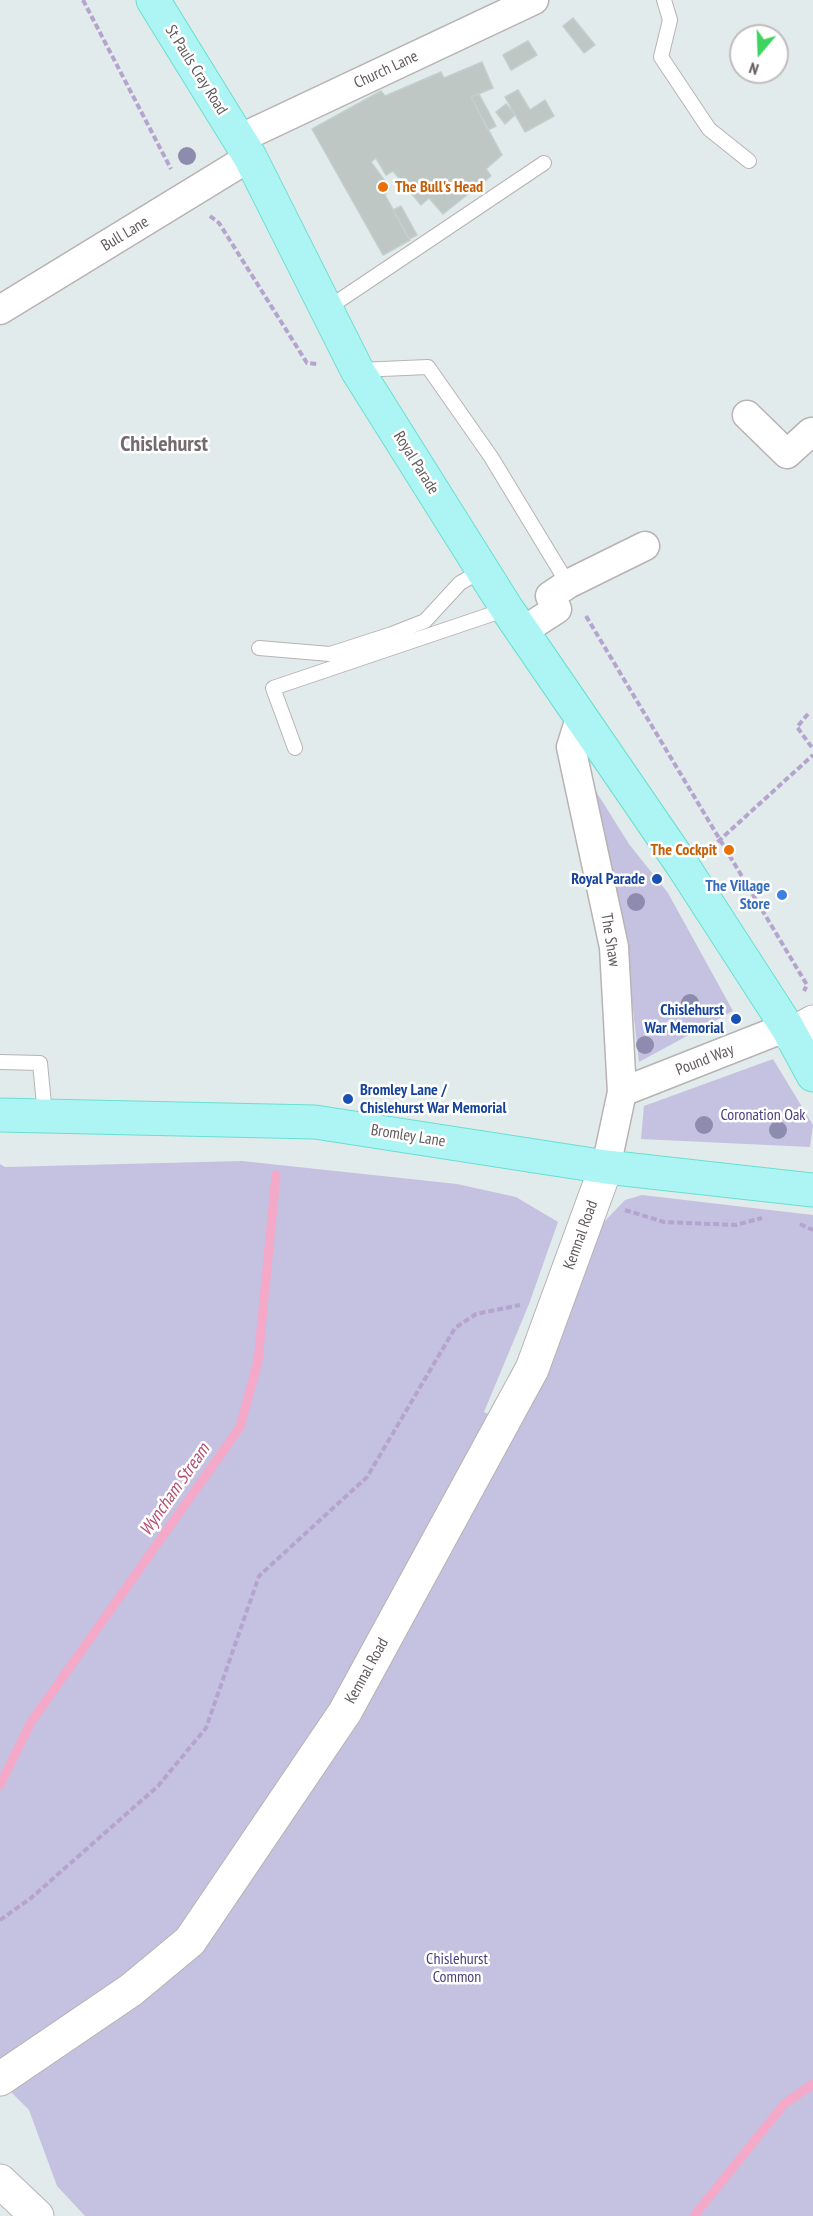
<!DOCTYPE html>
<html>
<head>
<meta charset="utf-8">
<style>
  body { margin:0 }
  #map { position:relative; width:813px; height:2216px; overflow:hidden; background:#e2ebeb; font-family:"PT Sans Narrow",sans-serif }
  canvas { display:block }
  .north { position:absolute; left:729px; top:24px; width:60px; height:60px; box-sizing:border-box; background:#fff; border:2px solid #c0bdbe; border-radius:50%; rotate:199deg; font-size:16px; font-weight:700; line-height:24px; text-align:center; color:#615a5c }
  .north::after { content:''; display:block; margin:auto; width:21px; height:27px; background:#3fd460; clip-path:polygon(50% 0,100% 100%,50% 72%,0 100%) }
</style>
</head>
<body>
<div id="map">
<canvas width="813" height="2216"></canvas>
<div class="north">N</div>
</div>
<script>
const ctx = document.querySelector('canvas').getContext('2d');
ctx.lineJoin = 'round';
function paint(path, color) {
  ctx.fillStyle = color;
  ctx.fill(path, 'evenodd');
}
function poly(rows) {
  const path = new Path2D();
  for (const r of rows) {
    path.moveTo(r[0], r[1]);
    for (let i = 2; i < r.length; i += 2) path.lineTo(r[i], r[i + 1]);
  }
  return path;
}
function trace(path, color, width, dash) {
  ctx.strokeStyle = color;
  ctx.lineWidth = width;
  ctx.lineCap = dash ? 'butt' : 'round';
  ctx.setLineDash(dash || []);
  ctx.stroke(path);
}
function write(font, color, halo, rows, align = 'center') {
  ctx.font = font + ' "PT Sans Narrow",sans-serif';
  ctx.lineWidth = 5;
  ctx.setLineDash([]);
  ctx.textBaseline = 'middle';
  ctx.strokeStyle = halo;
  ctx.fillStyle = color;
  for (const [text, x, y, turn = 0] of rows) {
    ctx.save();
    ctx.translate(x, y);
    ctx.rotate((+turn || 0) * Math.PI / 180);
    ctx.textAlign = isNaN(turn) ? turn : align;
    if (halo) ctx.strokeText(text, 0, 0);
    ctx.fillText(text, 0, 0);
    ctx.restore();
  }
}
paint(poly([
  [587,777,629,844,668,893,733,1011,639,1062,623,922],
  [773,1059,813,1125,810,1147,641,1139,644,1106],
  [242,1161,457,1184,516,1197,558,1222,529,1304,484,1412,508,1423,600,1226,625,1200,642,1195,813,1215,813,2216,85,2216,57,2186,29,2110,0,2081,0,1164,5,1167]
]), '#c5c1e0');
trace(poly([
  [0,1785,31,1722,240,1427,258,1361,276,1175],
  [694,2216,784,2104,813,2084]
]), '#f4a9c9', 9);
const building = poly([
  [573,18,595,45,584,53,563,26,573,18],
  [528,41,537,55,511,70,503,55,528,41],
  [482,62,493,88,471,97,502,155,486,169,491,176,443,214,429,198,421,205,393,171,386,175,376,158,371,162,390,188,385,195,410,240,383,255,312,129,381,91,385,96,441,72,444,78,482,62],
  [518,90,530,110,545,100,554,116,525,132,505,97,518,90],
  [479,94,496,126,488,130,471,97,479,94],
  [506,104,515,115,505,124,496,112,506,104],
  [401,206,417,235,409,239,393,210,401,206]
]);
paint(building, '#bfc7c5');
trace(building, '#c1cfcd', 1.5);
const lane = poly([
  [664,0,670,20,661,57,709,129,749,161],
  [328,308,544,163],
  [359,370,428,367,491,457,568,584],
  [259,648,330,654,392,634,425,621,460,583,483,570],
  [295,748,273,688,507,609],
  [0,1062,40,1063,45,1115]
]);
const street = poly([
  [239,139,534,0],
  [0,310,250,157],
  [747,415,787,454,811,432,813,433],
  [523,631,557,609,550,596,568,584,645,546],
  [581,715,571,747,614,947,622,1092,606,1167],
  [622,1092,787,1027]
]);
const secondary = poly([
  [790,1035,813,1022],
  [0,2079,131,1990,190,1941,345,1712,532,1369,606,1167],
  [0,2181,37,2216]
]);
const primary = poly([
  [153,0,250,157,357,370,507,609,683,866,787,1027,813,1075],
  [0,1115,315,1122,606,1167,813,1190]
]);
trace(lane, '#b8b2b3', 16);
trace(street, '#b8b2b3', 31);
trace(secondary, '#b8b1b3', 35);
trace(primary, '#66e0cf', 35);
trace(poly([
  [83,0,171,169],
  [210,216,219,223,307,363,317,364],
  [586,616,807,985,804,991],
  [808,714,797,727,813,749],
  [711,848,813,755],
  [625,1210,664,1222,736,1225,762,1218],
  [800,1224,813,1230],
  [0,1920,31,1898,158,1786,206,1728,259,1576,367,1477,455,1328,476,1314,520,1305]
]), '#b5a4ce', 4, [6, 3]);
trace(lane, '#fff', 14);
trace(street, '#fff', 28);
trace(secondary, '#fff', 33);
trace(primary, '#adf5f4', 33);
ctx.fillStyle = '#8e8cae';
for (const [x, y] of [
  [187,156],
  [636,902],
  [690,1003],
  [645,1045],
  [704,1125],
  [778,1130]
]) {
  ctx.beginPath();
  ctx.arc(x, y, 9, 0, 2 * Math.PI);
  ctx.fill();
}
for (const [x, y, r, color] of [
  [383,187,6,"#e8710a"],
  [729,850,6,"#e8710a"],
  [657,879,6,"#1a4fb4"],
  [782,895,6,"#3f7fe0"],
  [736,1019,6,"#1a4fb4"],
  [348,1099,6,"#1a4fb4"]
]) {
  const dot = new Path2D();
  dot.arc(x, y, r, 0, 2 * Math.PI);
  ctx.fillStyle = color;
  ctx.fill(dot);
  trace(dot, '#fff', 2);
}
write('16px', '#615a5c', '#fff', [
  ["St Pauls Cray Road",196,70,58],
  ["Church Lane",386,70,-25],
  ["Bull Lane",125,234,-31],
  ["Royal Parade",416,463,58],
  ["The Shaw",610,940,81],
  ["Pound Way",705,1060,-21],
  ["Bromley Lane",408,1136,9],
  ["Kemnal Road",581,1235,-70],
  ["Kemnal Road",367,1671,-61]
]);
write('bold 16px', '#c56008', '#fff', [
  ["The Bull's Head",395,187],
  ["The Cockpit",717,850,"right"]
], 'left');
write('bold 16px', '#164399', '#fff', [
  ["Royal Parade",645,879],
  ["Chislehurst",724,1010],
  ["War Memorial",724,1028],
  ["Bromley Lane /",360,1090,"left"],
  ["Chislehurst War Memorial",360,1108,"left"]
], 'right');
write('bold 16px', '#366cbe', '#fff', [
  ["The Village",770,886],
  ["Store",770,904]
], 'right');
write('16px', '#4a3e7d', '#fff', [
  ["Coronation Oak",763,1115],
  ["Chislehurst",457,1959],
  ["Common",457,1977]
]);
write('italic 18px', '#b44f72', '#fff', [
  ["Wyncham Stream",175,1490,-55]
]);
write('bold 22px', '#736b6e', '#fff', [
  ["Chislehurst",164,445]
]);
</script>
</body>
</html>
